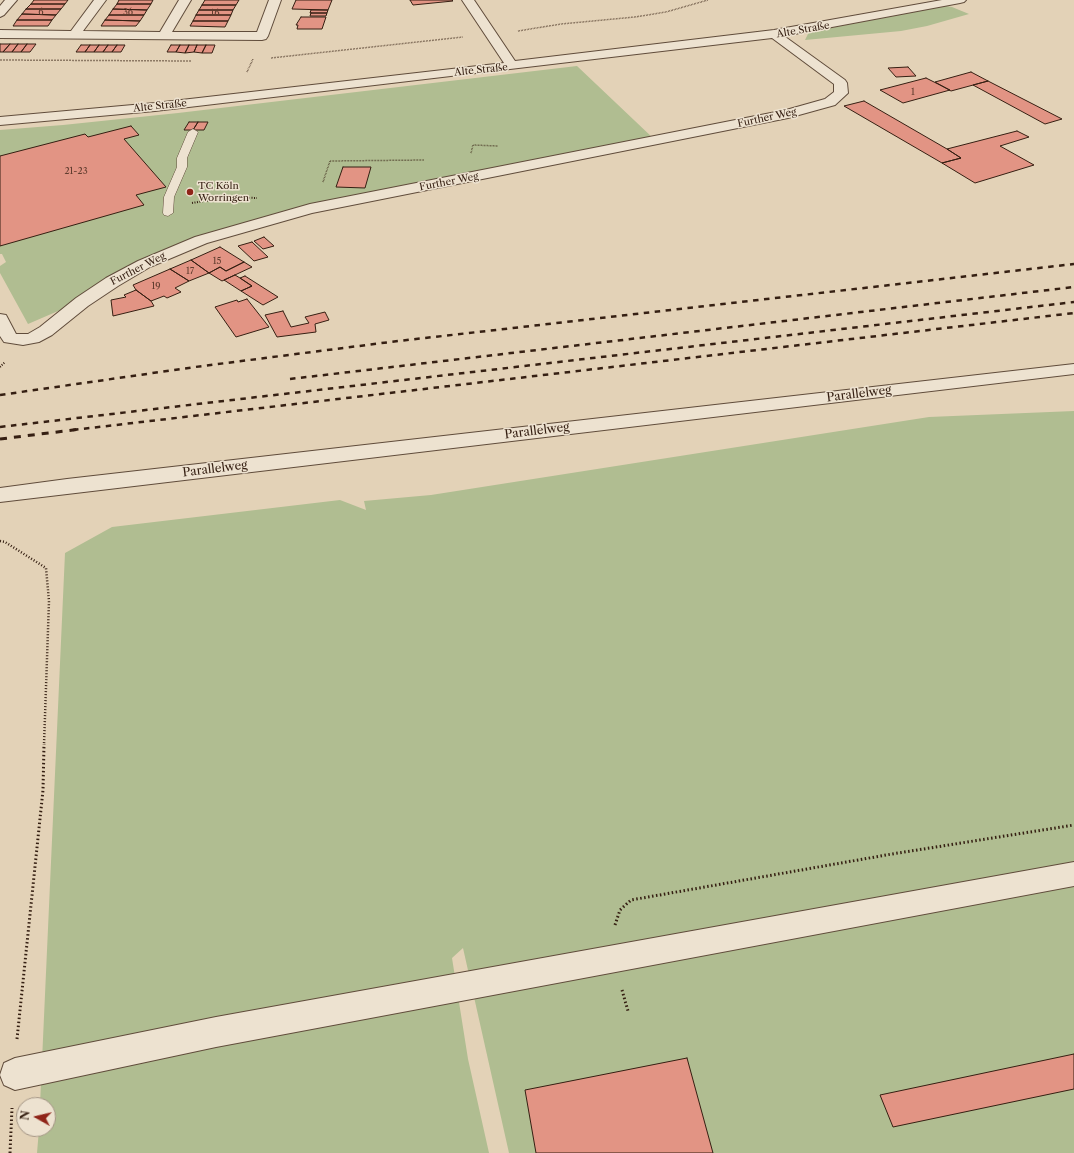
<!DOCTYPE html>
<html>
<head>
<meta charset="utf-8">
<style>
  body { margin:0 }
  #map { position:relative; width:1074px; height:1153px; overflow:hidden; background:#e3d2b7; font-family:"Libre Caslon Text",serif }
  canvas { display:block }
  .north { position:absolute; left:16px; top:1097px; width:40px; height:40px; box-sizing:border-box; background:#ede2d0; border:1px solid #a39484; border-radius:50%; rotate:278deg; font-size:11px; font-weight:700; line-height:16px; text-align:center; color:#351f12 }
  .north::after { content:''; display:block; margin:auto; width:14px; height:18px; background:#8f2418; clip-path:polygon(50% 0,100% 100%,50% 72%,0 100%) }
</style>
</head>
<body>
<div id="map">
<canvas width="1074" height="1153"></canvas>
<div class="north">N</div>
</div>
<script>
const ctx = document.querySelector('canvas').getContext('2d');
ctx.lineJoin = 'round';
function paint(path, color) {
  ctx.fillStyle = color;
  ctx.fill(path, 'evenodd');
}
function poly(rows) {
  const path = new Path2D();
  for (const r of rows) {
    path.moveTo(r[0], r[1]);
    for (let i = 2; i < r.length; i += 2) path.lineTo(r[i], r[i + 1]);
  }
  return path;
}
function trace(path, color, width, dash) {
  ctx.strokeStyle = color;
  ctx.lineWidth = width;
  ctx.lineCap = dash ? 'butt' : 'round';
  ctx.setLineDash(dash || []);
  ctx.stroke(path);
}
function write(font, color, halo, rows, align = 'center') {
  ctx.font = font + ' "Libre Caslon Text",serif';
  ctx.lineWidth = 3;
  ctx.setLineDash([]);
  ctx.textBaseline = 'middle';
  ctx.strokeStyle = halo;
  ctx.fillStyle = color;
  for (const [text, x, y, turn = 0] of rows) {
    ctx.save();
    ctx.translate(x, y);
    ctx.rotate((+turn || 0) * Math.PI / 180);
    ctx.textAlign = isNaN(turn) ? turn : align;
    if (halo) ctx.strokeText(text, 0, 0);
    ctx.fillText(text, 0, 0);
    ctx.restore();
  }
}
paint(poly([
  [946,6,952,7,969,14,927,26,901,31,805,40,809,32],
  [577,66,654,139,219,231,72,305,28,324,0,273,0,266,6,262,2,254,0,254,0,130,63,125,178,113],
  [1074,411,1074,1153,509,1153,463,948,452,958,468,1059,489,1153,37,1153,39,1129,48,1129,48,1105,40,1105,65,553,112,527,340,500,366,510,364,501,431,495,929,417]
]), '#b0bd91');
const building = poly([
  [34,0,68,0,65,4,31,4,34,0],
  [119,0,153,0,151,4,117,4,119,0],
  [205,0,239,0,236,5,202,5,205,0],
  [296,0,332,0,328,10,292,9,296,0],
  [410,0,452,0,453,1,413,5,410,0],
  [31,4,65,4,61,9,26,9,31,4],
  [117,4,151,4,147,10,113,9,117,4],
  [202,5,236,5,233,10,199,10,202,5],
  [26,9,61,9,56,15,22,14,26,9],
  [113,9,147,10,144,15,109,15,113,9],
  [199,10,233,10,231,15,196,15,199,10],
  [311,10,328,10,327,13,310,13,311,10],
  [311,13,327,13,326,16,310,16,311,13],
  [22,14,56,15,52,20,17,20,22,14],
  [109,15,144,15,140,21,105,20,109,15],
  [196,15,231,15,228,21,193,21,196,15],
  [301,17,326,17,322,29,297,29,298,25,296,25,301,17],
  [17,20,52,20,48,26,13,26,17,20],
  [105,20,140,21,136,26,101,26,105,20],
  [193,21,228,21,225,27,190,26,193,21],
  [0,44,10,44,3,52,0,52,0,44],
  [10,44,18,44,12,52,3,52,10,44],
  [18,44,27,44,21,52,12,52,18,44],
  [27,44,36,44,30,52,21,52,27,44],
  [81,45,90,45,85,52,76,52,81,45],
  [90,45,99,45,94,52,85,52,90,45],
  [99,45,108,45,103,52,94,52,99,45],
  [108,45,117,45,112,52,103,52,108,45],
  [117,45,125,45,121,52,112,52,117,45],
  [171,45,180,45,176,52,167,52,171,45],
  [180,45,189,45,185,53,176,52,180,45],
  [189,45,197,45,194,52,185,53,189,45],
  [197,45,206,45,202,53,194,52,197,45],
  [206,45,215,45,212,53,202,53,206,45],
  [908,67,916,76,896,77,888,68,908,67],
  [971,72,988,81,951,91,935,82,971,72],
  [926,78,950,90,903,103,880,90,926,78],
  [988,81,1062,119,1045,124,973,85,988,81],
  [864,101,947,149,961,158,942,163,844,106,864,101],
  [189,122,198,122,193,130,184,130,189,122],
  [198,122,208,122,204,130,193,130,198,122],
  [131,126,139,135,124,139,166,187,136,195,144,205,0,246,0,156,85,134,88,137,131,126],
  [1017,131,1029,137,1000,146,1034,165,975,183,942,163,961,158,947,149,1017,131],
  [343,167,371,167,365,188,336,187,343,167],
  [264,237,274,246,263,249,254,241,264,237],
  [252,242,268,257,254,261,238,246,252,242],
  [220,247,244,262,226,271,220,267,209,273,191,260,220,247],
  [191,260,209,273,189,281,170,269,191,260],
  [244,262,252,267,222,281,209,273,220,267,226,271,244,262],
  [170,269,189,281,175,288,181,292,167,298,164,296,151,301,136,290,133,285,170,269],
  [235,275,240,278,252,286,241,291,224,280,235,275],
  [245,276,278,297,263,305,241,291,252,286,240,278,245,276],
  [136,290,151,301,154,306,113,316,111,300,126,297,124,295,136,290],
  [247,299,269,327,236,337,215,307,237,300,238,302,247,299],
  [283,311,291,327,309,323,305,317,325,312,329,320,315,324,316,332,277,337,265,315,283,311],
  [1074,1054,1074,1089,893,1127,880,1095,1074,1054],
  [687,1058,713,1153,536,1153,525,1090,687,1058]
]);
paint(building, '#e29484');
trace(building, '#351f12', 1);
const service = poly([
  [193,129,198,132,187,158,187,167,174,197,173,213,168,216,164,215,163,213,164,197,177,167,177,158,188,132,193,129]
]);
const minor = poly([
  [5,0,17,0,4,15,0,17,0,6,5,0],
  [94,0,106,0,83,31,160,32,179,0,191,0,172,32,257,32,269,0,281,0,268,36,266,39,262,40,0,38,0,30,71,31,94,0],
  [462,0,474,0,515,61,774,30,942,0,966,0,964,2,960,3,784,36,845,80,847,83,848,93,835,105,788,118,312,213,207,243,150,267,118,286,88,306,52,335,39,342,23,345,4,342,0,336,0,314,6,315,16,334,28,334,40,327,76,298,106,278,138,261,195,237,310,204,786,110,825,99,834,92,834,84,772,38,155,111,0,125,0,117,155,103,504,63,462,0],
  [1074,364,1074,374,0,502,0,488,67,479,1074,364],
  [1074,862,1074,886,216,1047,15,1090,4,1085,0,1075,4,1063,15,1058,216,1017,1074,862]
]);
trace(service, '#604c3b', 1);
trace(minor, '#604c3b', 2);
trace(poly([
  [518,31,561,24,635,17,666,12,708,0],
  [271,58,463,37],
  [0,60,192,61],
  [247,72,253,59],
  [471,153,473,145,498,146],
  [323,182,330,161,424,160]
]), '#351f12', 1.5, [0.5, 1]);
trace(poly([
  [192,203,230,197,257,198],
  [0,367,5,362]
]), '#351f12', 2, [1, 1.5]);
trace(poly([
  [0,541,5,542,46,568,49,601,44,745]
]), '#351f12', 2.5, [1, 2]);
trace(poly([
  [615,925,620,910,631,900,892,854,1074,825],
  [622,990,628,1011],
  [17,1039,43,790,44,744],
  [10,1153,12,1108]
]), '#351f12', 3, [1.5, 2.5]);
paint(service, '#ede2d0');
paint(minor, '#ede2d0');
trace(poly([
  [290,379,1074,287],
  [0,395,195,367,390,342,1074,264],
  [0,427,1074,302],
  [73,430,1074,313]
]), '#351f12', 2.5, [5.5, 5.5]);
trace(poly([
  [0,439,81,429]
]), '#351f12', 3, [7, 7]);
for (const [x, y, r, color] of [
  [190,192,4,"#8f2418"]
]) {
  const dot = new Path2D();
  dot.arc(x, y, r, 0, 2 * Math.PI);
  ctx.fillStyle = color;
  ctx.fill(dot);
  trace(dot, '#ede2d0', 1.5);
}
write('9px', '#603c2e', null, [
  ["6",41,12],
  ["36",128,12],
  ["16",215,13],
  ["1",913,92],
  ["21-23",76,171],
  ["15",217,261],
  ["17",190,271],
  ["19",156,286]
]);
write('10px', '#351f12', '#ede2d0', [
  ["Alte Straße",803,30,-10],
  ["Alte Straße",481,70,-6],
  ["Alte Straße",160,106,-6],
  ["Further Weg",767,118,-12],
  ["Further Weg",449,182,-11],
  ["Further Weg",138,269,-27]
]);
write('10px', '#351f12', '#ede2d0', [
  ["TC Köln",198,186],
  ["Worringen",198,198]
], 'left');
write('12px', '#351f12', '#ede2d0', [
  ["Parallelweg",859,394,-7],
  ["Parallelweg",537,431,-7],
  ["Parallelweg",215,469,-7]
]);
</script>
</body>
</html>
